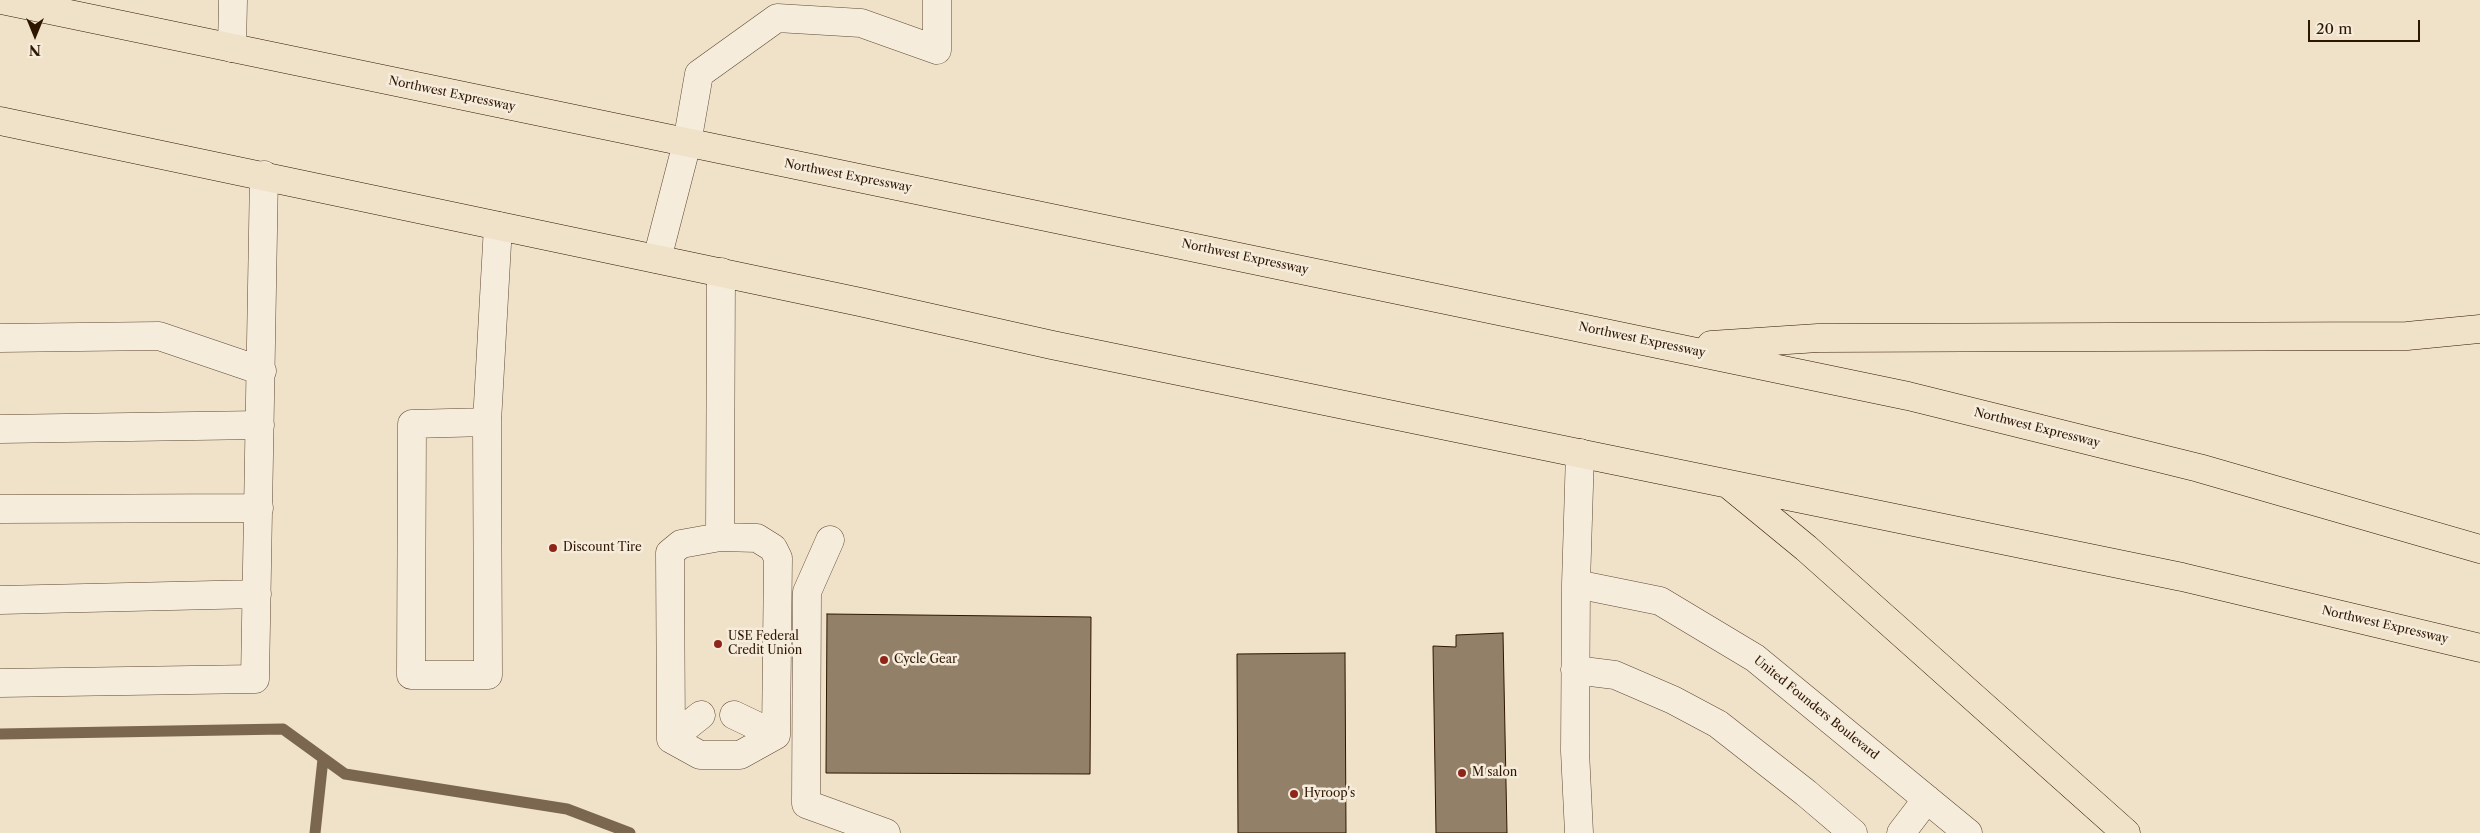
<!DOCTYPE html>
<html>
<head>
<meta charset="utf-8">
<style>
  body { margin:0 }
  #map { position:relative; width:2480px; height:833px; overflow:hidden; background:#f0e1c9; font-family:"Libre Caslon Text",serif }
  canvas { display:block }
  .north { position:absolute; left:10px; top:10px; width:50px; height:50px; -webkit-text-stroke:4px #f5ecdc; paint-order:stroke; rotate:180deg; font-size:14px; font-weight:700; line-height:20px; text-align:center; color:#2f1600 }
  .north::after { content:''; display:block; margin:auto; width:18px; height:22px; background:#2f1600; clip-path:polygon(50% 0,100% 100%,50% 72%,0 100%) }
  .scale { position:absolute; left:2308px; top:20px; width:112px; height:22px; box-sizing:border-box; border:2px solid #2f1600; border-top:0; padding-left:6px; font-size:15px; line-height:18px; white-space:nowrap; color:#2f1600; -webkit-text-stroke:4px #f5ecdc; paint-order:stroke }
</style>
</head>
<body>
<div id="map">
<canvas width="2480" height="833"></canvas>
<div class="north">N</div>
<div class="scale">20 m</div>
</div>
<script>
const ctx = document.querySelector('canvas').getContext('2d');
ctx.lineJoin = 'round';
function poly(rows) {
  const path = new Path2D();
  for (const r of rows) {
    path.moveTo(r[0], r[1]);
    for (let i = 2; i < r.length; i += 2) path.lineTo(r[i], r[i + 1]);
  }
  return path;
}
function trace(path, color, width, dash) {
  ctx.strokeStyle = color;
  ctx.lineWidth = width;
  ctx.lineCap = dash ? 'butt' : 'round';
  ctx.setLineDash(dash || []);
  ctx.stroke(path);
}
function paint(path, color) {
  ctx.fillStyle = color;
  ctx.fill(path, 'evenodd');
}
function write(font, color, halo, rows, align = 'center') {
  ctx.font = font + ' "Libre Caslon Text",serif';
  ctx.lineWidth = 5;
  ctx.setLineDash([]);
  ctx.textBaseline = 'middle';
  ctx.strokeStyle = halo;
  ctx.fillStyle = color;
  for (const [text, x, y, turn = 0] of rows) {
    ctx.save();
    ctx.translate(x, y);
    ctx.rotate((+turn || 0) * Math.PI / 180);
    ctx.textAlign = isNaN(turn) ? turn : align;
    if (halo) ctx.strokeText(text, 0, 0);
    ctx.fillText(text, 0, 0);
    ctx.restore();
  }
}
trace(poly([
  [0,734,283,729,345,774,567,809,630,833],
  [315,833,323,759]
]), '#7b6650', 11);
const building = poly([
  [827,614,1091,617,1090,774,826,773,827,614],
  [1503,633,1507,833,1436,833,1433,646,1456,647,1456,635,1503,633],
  [1345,653,1346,833,1238,833,1237,654,1345,653]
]);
paint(building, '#938069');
trace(building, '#2f1600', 1);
const minor = poly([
  [232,48,233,0],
  [657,259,687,143,699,74,777,18,861,23,937,50,937,0],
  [0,338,159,336,262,371],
  [487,422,412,424,411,675,488,675,487,422,498,226],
  [0,429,260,425],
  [1580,453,1576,584,1660,601,1755,658,1968,833],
  [0,509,259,508],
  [720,537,721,272],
  [830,540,807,592,806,804,886,833],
  [1576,584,1575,751,1579,833],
  [0,600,257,594],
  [1575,670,1615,675,1673,700,1718,724,1806,793,1853,833],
  [0,683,255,679,264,175],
  [734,715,776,735],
  [671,739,670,553,681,544,720,537,757,538,773,548,778,558,776,735],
  [671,739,700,755,740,755,776,735],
  [671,739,701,715],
  [1901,833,1927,799]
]);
const highway = poly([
  [2,0,1908,396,2199,468,2480,549],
  [0,121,860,302,1052,345,2182,577,2480,648],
  [1711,345,1818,338,2407,336,2480,329],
  [1728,484,1806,548,2126,833]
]);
trace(minor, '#5f4932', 29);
trace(highway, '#2f1600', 29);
trace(minor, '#f5ecdc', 28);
trace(highway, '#f0e1c9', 28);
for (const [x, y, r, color] of [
  [553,548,5,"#8f2418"],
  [718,644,5,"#8f2418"],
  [884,660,5,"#8f2418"],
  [1462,773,5,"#8f2418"],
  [1294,794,5,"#8f2418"]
]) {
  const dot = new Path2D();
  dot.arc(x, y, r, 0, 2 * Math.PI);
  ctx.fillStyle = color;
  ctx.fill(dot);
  trace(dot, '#f5ecdc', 2);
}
write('12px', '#2f1600', '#f5ecdc', [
  ["Northwest Expressway",452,94,12],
  ["Northwest Expressway",848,176,11],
  ["Northwest Expressway",1245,257,12],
  ["Northwest Expressway",1642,340,12],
  ["Northwest Expressway",2037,428,14],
  ["Northwest Expressway",2385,625,13],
  ["United Founders Boulevard",1816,708,39]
]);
write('12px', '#2f1600', '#f5ecdc', [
  ["Discount Tire",563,548],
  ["USE Federal",728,637],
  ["Credit Union",728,651],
  ["Cycle Gear",894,660],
  ["M salon",1472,773],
  ["Hyroop's",1304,794]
], 'left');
</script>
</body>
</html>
